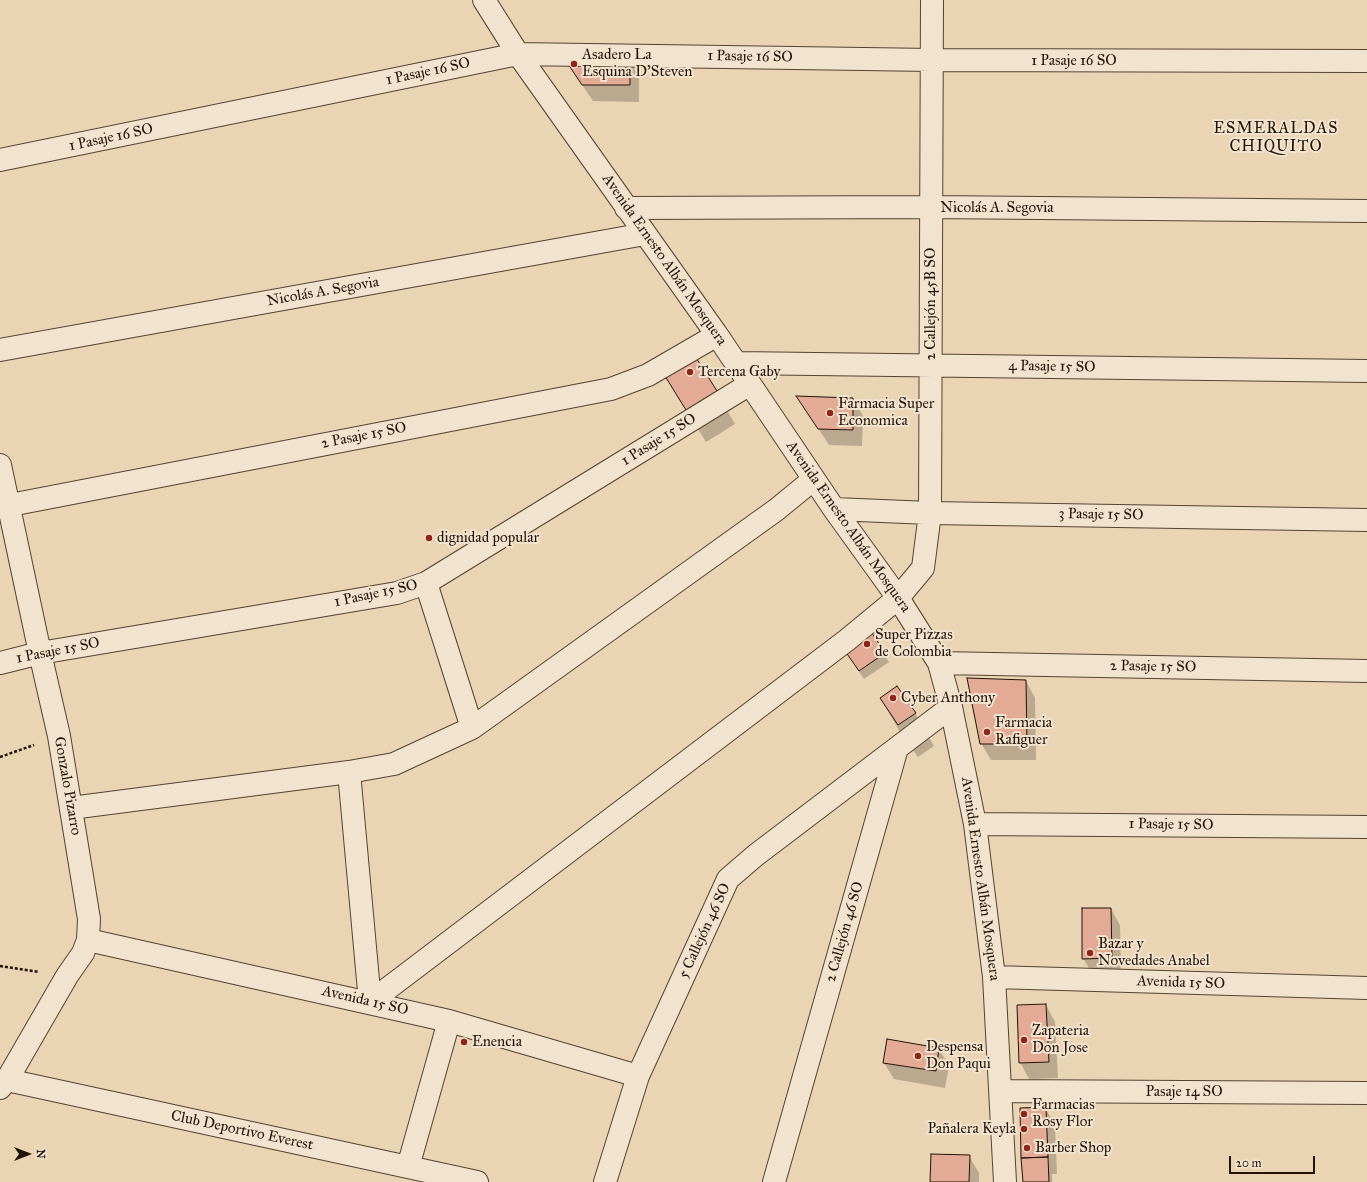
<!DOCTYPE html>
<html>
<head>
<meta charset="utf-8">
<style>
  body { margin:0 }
  #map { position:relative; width:1367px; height:1182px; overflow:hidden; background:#e9d4b3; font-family:"IM FELL Great Primer",serif }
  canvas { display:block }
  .north { position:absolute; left:8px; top:1134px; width:40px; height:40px; -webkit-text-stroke:3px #f1e3ce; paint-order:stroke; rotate:90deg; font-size:11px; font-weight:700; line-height:16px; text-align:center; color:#231307 }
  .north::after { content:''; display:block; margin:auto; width:14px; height:18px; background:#231307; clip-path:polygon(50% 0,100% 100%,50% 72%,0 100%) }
  .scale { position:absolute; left:1229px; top:1156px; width:86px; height:18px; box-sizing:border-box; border:2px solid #231307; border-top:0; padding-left:5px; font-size:12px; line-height:14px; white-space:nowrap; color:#231307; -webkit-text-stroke:3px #f1e3ce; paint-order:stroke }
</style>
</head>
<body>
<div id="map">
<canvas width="1367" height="1182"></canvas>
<div class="north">N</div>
<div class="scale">20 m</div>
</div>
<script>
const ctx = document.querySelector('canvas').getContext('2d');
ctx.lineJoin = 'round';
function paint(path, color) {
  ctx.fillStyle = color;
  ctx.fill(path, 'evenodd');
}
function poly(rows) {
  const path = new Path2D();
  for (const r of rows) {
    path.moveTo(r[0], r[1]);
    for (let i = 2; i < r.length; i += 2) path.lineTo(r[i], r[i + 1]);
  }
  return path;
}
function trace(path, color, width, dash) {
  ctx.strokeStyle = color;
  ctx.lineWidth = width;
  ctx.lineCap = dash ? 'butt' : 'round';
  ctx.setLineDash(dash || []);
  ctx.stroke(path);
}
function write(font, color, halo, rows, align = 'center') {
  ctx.font = font + ' "IM FELL Great Primer",serif';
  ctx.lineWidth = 4;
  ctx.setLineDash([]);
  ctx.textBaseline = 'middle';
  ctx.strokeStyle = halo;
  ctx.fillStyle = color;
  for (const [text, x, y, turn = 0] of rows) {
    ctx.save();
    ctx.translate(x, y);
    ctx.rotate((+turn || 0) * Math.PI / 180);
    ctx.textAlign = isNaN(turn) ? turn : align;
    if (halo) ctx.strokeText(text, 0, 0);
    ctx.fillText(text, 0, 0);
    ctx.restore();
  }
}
paint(poly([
  [565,59,629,60,639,77,639,102,593,101],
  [716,392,735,424,706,442,687,411],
  [798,397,853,399,863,416,862,446,829,445],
  [872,634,889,662,864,679,846,652],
  [1026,681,1035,698,1036,760,991,760,981,743],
  [881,699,915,713,934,746,918,757,900,732],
  [1111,909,1120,925,1121,975,1093,975,1083,958],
  [1046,1005,1055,1022,1058,1078,1029,1079,1020,1062],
  [939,1049,949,1066,945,1088,894,1079,884,1063],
  [1045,1108,1055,1125,1057,1174,1052,1174,1052,1182,1024,1182],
  [969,1156,979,1173,979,1182,931,1182]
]), '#0003');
const building = poly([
  [564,58,630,59,630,85,582,85,564,58],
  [695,356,717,391,686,410,665,376,695,356],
  [796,396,853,398,853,430,818,429,796,396],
  [872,633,885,653,859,671,845,651,872,633],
  [967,678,1026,680,1027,744,980,744,967,678],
  [897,686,916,713,898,725,880,698,897,686],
  [1082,908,1111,908,1112,958,1082,959,1082,908],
  [1046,1004,1049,1062,1019,1063,1017,1005,1046,1004],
  [887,1039,939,1048,936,1071,883,1063,887,1039],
  [1046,1107,1048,1157,1021,1158,1020,1108,1046,1107],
  [931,1154,970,1155,969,1182,930,1182,931,1154],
  [1048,1157,1049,1182,1023,1182,1021,1158,1048,1157]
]);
paint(building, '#e3ab96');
trace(building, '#231307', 1);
const minor = poly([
  [484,0,518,54,717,335,834,509,898,598,939,663,951,707,975,824,994,977,1005,1182],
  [0,160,518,54,932,60,1367,61],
  [626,208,931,207,1367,211],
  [0,350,645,234],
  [736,363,1367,371],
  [0,465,40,653,59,736,89,919,88,940,83,953,67,976,7,1080,0,1088],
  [0,507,611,389,648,375,717,335],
  [834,509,930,513,1367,520],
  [426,583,472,728],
  [0,663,40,653,397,593,426,583,750,384],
  [939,663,1367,671],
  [349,772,370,1002],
  [71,808,349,772,394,764,472,728,776,510,814,479],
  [975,824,1367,827],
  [88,940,449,1021,638,1076],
  [994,977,1367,988],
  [370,1002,847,640,898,598,923,568,930,513,932,0],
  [7,1080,477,1182],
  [1001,1091,1367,1093],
  [408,1167,449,1021],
  [605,1182,638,1076,728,879,756,855,951,707],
  [774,1182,897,748]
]);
trace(minor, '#544332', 24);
trace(poly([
  [0,757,34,745],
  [0,966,39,972]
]), '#231307', 2.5, [3, 2]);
trace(minor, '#f1e3ce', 22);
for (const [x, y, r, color] of [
  [574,64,4,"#8f2418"],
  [690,372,4,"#8f2418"],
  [830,413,4,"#8f2418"],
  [429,538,4,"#8f2418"],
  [867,644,4,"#8f2418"],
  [893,698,4,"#8f2418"],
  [987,732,4,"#8f2418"],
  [1090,953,4,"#8f2418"],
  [1024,1040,4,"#8f2418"],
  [464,1042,4,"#8f2418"],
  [918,1056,4,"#8f2418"],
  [1024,1114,4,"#8f2418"],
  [1024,1129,4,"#8f2418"],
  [1027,1148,4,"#8f2418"]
]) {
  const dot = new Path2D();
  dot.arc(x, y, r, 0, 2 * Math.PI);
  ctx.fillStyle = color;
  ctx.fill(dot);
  trace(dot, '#f1e3ce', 1.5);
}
write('15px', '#231307', '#f1e3ce', [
  ["Asadero La",582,55],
  ["Esquina D'Steven",582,72],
  ["Tercena Gaby",698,372],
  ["Farmacia Super",838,404],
  ["Economica",838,421],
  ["dignidad popular",437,538],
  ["Super Pizzas",875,635],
  ["de Colombia",875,652],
  ["Cyber Anthony",901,698],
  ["Farmacia",995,723],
  ["Rafiguer",995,740],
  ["Bazar y",1098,944],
  ["Novedades Anabel",1098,961],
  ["Zapateria",1032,1031],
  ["Don Jose",1032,1048],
  ["Enencia",472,1042],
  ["Despensa",926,1047],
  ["Don Paqui",926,1064],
  ["Farmacias",1032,1105],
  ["Rosy Flor",1032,1122],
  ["Pañalera Keyla",1016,1129,"right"],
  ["Barber Shop",1035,1148]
], 'left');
write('15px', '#231307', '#f1e3ce', [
  ["1 Pasaje 16 SO",750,57,1],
  ["1 Pasaje 16 SO",1074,61],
  ["1 Pasaje 16 SO",428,72,-12],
  ["1 Pasaje 16 SO",111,138,-12],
  ["Nicolás A. Segovia",997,208],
  ["Avenida Ernesto Albán Mosquera",664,260,55],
  ["Nicolás A. Segovia",323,292,-10],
  ["2 Callejón 45B SO",931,304,-90],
  ["4 Pasaje 15 SO",1052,367,1],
  ["2 Pasaje 15 SO",364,436,-11],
  ["1 Pasaje 15 SO",659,440,-32],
  ["3 Pasaje 15 SO",1101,515,1],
  ["Avenida Ernesto Albán Mosquera",848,527,55],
  ["1 Pasaje 15 SO",376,594,-12],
  ["1 Pasaje 15 SO",58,651,-11],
  ["2 Pasaje 15 SO",1153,667,1],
  ["Gonzalo Pizarro",67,786,80],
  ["1 Pasaje 15 SO",1171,825,1],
  ["Avenida Ernesto Albán Mosquera",980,879,82],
  ["5 Callejón 46 SO",705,931,-65],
  ["2 Callejón 46 SO",845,932,-74],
  ["Avenida 15 SO",1181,983,2],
  ["Avenida 15 SO",365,1001,13],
  ["Pasaje 14 SO",1184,1092],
  ["Club Deportivo Everest",242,1131,12]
]);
ctx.letterSpacing = '1px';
write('16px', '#231307', '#f1e3ce', [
  ["ESMERALDAS",1276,129],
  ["CHIQUITO",1276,147]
]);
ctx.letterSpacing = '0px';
</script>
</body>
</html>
